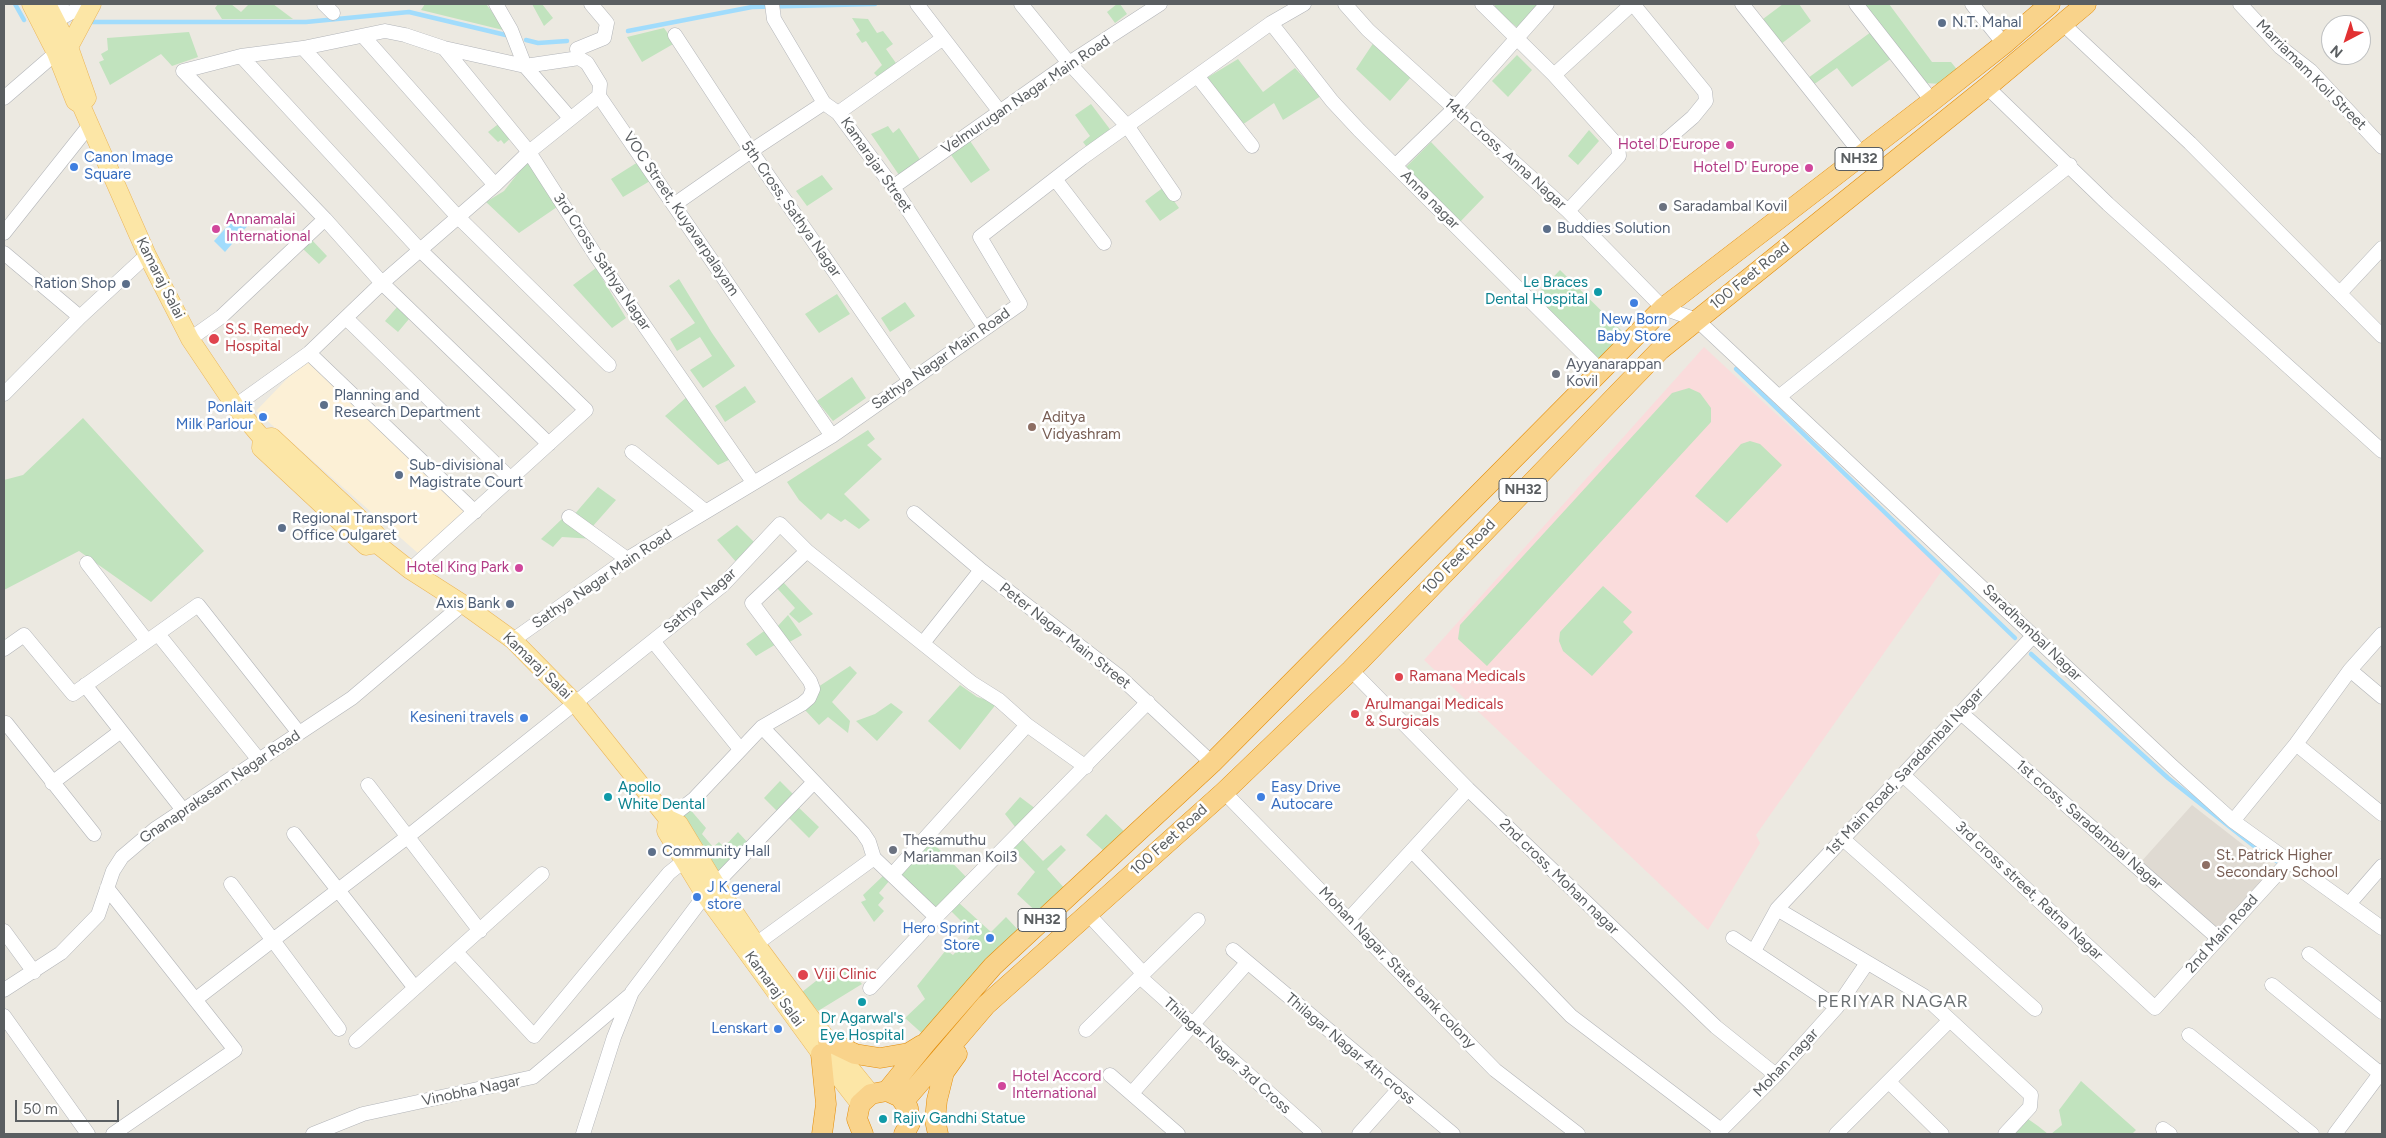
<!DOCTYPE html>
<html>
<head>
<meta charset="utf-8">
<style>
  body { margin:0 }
  #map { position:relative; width:2386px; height:1138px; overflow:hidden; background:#ece9e1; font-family:Figtree,sans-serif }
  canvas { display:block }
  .frame { position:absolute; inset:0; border:5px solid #5a5e61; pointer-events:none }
  .north { position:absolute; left:2321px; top:15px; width:50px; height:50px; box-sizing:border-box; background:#fff; border:1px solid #bdbfc0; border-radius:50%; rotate:220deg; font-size:14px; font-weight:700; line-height:20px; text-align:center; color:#5a5e61 }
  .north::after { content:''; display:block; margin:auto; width:18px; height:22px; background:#e23132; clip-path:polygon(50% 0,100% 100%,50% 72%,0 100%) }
  .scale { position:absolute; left:15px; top:1100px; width:104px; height:22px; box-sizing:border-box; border:2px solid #5a5e61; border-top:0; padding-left:6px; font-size:15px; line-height:18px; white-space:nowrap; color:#5a5e61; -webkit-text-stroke:4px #fff; paint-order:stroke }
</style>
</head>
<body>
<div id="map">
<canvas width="2386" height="1138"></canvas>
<div class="frame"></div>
<div class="north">N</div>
<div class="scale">50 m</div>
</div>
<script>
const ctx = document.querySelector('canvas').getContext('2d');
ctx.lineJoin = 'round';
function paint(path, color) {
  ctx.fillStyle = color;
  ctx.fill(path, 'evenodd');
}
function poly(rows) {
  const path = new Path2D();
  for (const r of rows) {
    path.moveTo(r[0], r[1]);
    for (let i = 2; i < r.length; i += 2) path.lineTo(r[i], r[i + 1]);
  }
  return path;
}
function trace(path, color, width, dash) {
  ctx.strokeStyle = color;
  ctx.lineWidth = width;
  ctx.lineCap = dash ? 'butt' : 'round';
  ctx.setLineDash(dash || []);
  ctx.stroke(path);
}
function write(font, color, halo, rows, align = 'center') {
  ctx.font = font + ' Figtree,sans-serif';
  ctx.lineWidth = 5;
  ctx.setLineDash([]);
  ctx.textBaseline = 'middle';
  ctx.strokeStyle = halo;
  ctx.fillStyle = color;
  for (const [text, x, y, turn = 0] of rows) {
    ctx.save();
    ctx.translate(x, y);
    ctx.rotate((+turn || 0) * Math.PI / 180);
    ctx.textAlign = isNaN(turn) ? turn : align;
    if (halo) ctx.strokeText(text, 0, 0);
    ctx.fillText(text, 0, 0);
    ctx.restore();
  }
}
paint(poly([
  [307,358,467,511,419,554,256,411]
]), '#fcf0d6');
paint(poly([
  [2192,805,2273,868,2217,929,2140,863]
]), '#dfdad2');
paint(poly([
  [1704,347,1943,569,1756,835,1760,843,1708,930,1424,660]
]), '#fadcdc');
paint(poly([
  [218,4,231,4,241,12,249,4,273,4,293,19,222,19,215,8],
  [425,4,486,4,507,31,421,10],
  [532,4,542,4,553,18,544,26],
  [1117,4,1120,4,1127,14,1115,23,1107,12],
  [1496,4,1539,4,1518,28,1493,8],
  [1783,4,1799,4,1811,21,1781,44,1763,19],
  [1864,4,1889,4,1932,62,1951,62,1959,72,1942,84,1924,83],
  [852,18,868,19,877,33,883,31,893,44,886,49,898,66,881,80,874,73,882,65,866,41,862,43,856,34,860,31],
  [664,28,675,43,642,62,627,37],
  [189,32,198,57,172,66,161,54,110,85,99,62,104,60,101,54,108,50,107,38],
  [1871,32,1892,58,1852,87,1837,68,1813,85,1808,78],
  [1374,42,1412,76,1390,101,1356,69],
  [1517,55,1532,70,1508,97,1492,81],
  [1238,59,1263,92,1295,68,1321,96,1283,120,1274,103,1242,125,1205,79],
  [1091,104,1112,132,1089,150,1083,142,1090,136,1075,115],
  [501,122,513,136,504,144,501,140,498,142,488,132],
  [888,126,893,133,899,128,921,161,899,175,871,134],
  [1589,130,1599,141,1578,165,1568,156],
  [968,138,990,170,971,183,949,152],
  [1431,142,1484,197,1459,223,1404,169],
  [529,159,557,207,519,233,486,202,504,191],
  [638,162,650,181,623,197,611,179],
  [822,175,833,189,807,206,796,191],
  [1164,187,1179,208,1160,221,1145,201],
  [311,239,327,256,319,264,303,249],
  [596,268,626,318,612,328,573,285],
  [1560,270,1625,334,1599,359,1535,296],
  [679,279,712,333,735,366,703,388,690,370,712,356,700,337,677,351,670,339,695,323,669,286],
  [837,294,850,314,819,333,805,314],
  [905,302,915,316,890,332,881,318],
  [398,306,409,319,398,332,385,321],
  [852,377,866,398,833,421,817,401],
  [745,386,756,402,725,422,715,406],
  [1689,388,1700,393,1711,408,1711,422,1487,666,1458,639,1460,625,1672,393],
  [688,396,731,459,718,465,665,416],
  [83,418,204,551,151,602,79,551,4,590,4,480,23,475],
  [868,430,875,439,867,445,882,459,844,494,870,520,859,529,845,519,841,522,828,513,821,520,799,500,787,482],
  [1750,441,1760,444,1782,465,1727,523,1695,496,1741,444],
  [598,487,616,500,593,526,573,516],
  [564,517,594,539,562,537,553,547,541,539],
  [737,525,756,544,737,563,717,540],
  [783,582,813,614,799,623,789,614,795,608,777,588],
  [1603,586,1632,612,1623,622,1633,632,1592,676,1563,651,1559,641,1560,632],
  [788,615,802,635,786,644,776,628],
  [767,629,778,643,756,656,746,644],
  [850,666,857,673,832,702,850,721,848,733,828,717,819,725,805,710,818,687],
  [960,685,977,697,997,703,960,750,928,721],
  [891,703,903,712,877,741,856,721,875,714],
  [780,781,795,796,778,812,764,798],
  [1020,797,1036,809,1016,828,1005,814],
  [796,805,819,827,809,838,787,816],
  [688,807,706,828,702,834,713,847,719,842,724,847,738,832,750,845,718,879,679,814],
  [1106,814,1127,834,1106,853,1086,835],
  [1021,838,1043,861,1061,845,1066,850,1047,869,1067,891,1041,916,1017,894,1035,872,1012,848],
  [929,839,969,880,937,911,898,874],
  [884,875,890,880,879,893,884,898,878,905,884,911,874,922,861,902,866,900,863,895],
  [958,902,991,932,1006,917,1021,933,926,1037,905,1018,925,999,917,986,946,950,953,955,973,933,949,909],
  [845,965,862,984,818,1011,802,992,830,970,835,974],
  [2081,1081,2136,1130,2132,1134,2051,1134,2062,1125,2059,1110],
  [2028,1119,2038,1126,2048,1134,2015,1134]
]), '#c1e3be');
paint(poly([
  [239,213,250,223,225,252,214,241]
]), '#a1dcfc');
trace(poly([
  [15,4,24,20],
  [87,22,306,22,409,12,510,36],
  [628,31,752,7,875,4],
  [526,40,538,43,567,41],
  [1736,369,2015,638],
  [2031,654,2168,778,2254,846,2278,862]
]), '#a1dcfc', 4.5);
const minor = poly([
  [324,4,333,13],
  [496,4,511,30,525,66,570,118],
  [591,4,607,23,604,38,577,49,579,58,587,63,600,84,599,96,832,436],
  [772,4,774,19,824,103,838,113,893,187,984,327],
  [917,4,1000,112],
  [1021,4,1069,63,1128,127,1174,194],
  [1345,4,1368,30,1568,211,1663,308,1697,320,2172,766,2233,821,2382,928],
  [1482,4,1554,75,1618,146,1619,156,1568,211],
  [1633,4,1705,92,1706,101,1693,117,1663,143],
  [1742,4,1863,156],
  [1856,4,1932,101],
  [1972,4,2004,44],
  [2240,4,2280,47,2311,71,2382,147],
  [41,15,62,4],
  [1271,23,1332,101,1359,130,1601,371],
  [2063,24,2190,143,2382,336],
  [47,26,86,4],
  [675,35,751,151,910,381],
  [364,37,495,185],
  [303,48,457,216,609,365],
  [444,48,529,152,596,256,753,482],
  [241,56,420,250,586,410,410,570],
  [1554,75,1632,4],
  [1198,77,1252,146],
  [1987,87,2108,204,2382,451],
  [4,98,56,53,64,49],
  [838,113,942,39],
  [1395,166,1455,108,1547,4],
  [1055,179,1104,243],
  [893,187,1069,63,1160,4],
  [675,204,751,151,824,103],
  [4,233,89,126],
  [4,253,80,317],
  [2340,293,2382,248],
  [346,318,511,479],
  [190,339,221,317,325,219],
  [309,353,475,512],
  [4,394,80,317,147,255],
  [1780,396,2070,165],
  [235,406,309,353,382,283,495,185,529,152,599,96],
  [549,444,382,283,325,219,183,71,241,56,303,48,385,31,405,35,444,48,525,66,579,58],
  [632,452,705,511],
  [914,513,981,570,1120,677,1212,763],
  [569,517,627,559],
  [87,563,147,641],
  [158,634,259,760],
  [513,640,627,559,832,436,1020,304,980,237,1082,158,1271,23,1304,4],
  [653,641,740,749],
  [923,643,981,570],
  [4,649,24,635,73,694,198,605,299,733],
  [1351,670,1468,789,1716,1027,1776,1075],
  [2350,670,2382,697],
  [85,685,183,810],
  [1961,713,2218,938],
  [6,723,94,834],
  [762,727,863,833,869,842,874,858,936,917],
  [2296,744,2382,814],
  [1903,775,2155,1008,2289,861],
  [52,783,121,731],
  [368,785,480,931],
  [1224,792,1495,1070,1578,1134],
  [668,819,694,799,762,727,802,704,809,698,813,689,810,681,752,603,807,551],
  [2233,821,2296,744,2350,670,2382,634],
  [294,834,415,988],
  [1843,839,2035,1009],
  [1412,851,1571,1016,1721,1130],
  [892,875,1027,725],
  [231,884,339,1029],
  [107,888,235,1050,113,1134],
  [2349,904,2382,866],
  [1777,909,1924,996,2031,1095,2030,1107,2005,1134],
  [1087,913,1143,973],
  [1349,919,1468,789],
  [4,931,34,972],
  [1733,938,1837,1007],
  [756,944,874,858],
  [1233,950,1453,1134],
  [1754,951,1777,909,2034,635],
  [456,952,534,1036,669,873,684,861],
  [2309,954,2382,1012],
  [1140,977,1315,1134],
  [2272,985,2382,1075],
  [870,988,936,917,1148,702],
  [4,990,61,953,98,915,113,871,122,857,155,829,352,698,463,604],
  [196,999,406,838,723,585,780,524,807,551,972,683,999,700,1027,725,1086,767],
  [4,1016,88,1134],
  [1086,1030,1198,920],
  [2189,1035,2312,1134],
  [356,1041,542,874],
  [1110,1075,1178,1134],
  [1889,1082,1942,1134],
  [1132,1093,1247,963],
  [2163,1129,2170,1134],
  [313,1134,363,1114,533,1077,630,995],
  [583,1134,614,1037,632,992,705,895,814,782],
  [1359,1134,1399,1089],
  [1717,1134,1776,1075,1837,1007,1867,963],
  [1836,1134,1950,1020],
  [2335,1134,2382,1071]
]);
const major = poly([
  [31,4,56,53,75,101,81,105,147,255,190,339,235,406,262,438,261,448,366,546,377,544],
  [47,4,69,47,87,98,81,105],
  [69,47,92,4],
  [262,438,272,437,376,534,377,544,410,570,463,604,513,640,576,704,668,819,679,824,716,885,756,944,828,1041,871,1094],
  [668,819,666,831,705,895,821,1054,860,1104]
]);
const highway = poly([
  [828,1041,855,1054,880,1058,909,1053,922,1045],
  [821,1054,826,1104,822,1134],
  [887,1091,926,1043,993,966,1212,763,1663,308,1932,101,2004,44,2050,4],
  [904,1101,986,1005,1224,792,1351,670,1660,350,1987,87,2086,4],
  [863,1134,857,1119,860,1104,871,1094,887,1091,900,1097,908,1108,910,1123,904,1134],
  [938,1134,935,1120,937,1100,944,1072,957,1054]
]);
trace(minor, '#b2b4b8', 15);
trace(major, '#ebb65a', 19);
trace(highway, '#e48d09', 21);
trace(minor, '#fff', 14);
trace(major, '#fce6a6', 18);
trace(highway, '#f9d38b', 20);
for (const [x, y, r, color] of [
  [1942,23,5,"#5c6f8a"],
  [1730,145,5,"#d1479c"],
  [74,167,5,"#3f7fe0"],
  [1809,168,5,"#d1479c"],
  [1663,207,5,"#6b7280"],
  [216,229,5,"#d1479c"],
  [1547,229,5,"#5c6f8a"],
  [126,284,5,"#5c6f8a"],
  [1598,292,5,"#0f9aa8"],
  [1634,303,5,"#3f7fe0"],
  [214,339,6,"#e0444e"],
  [1556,374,5,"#6b7280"],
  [324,405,5,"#5c6f8a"],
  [263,417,5,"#3f7fe0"],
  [1032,427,5,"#8d6e63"],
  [399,475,5,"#5c6f8a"],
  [282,528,5,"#5c6f8a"],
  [519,568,5,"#d1479c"],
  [510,604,5,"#5c6f8a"],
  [1399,677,5,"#e0444e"],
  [1355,714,5,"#e0444e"],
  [524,718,5,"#3f7fe0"],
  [608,797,5,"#0f9aa8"],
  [1261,797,5,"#3f7fe0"],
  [893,850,5,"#6b7280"],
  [652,852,5,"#5c6f8a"],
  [2206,865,5,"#8d6e63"],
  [697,897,5,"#3f7fe0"],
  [990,938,5,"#3f7fe0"],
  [803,975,6,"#e0444e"],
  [862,1002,5,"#0f9aa8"],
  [778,1029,5,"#3f7fe0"],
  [1002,1086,5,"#d1479c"],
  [883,1119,5,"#0f9aa8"]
]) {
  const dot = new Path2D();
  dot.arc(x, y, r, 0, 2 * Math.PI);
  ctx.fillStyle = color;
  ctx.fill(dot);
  trace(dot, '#fff', 2);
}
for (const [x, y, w] of [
  [1859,159,48],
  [1523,490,48],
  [1042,920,48]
]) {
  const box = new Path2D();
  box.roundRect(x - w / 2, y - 11.5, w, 23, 4);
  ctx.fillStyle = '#fff';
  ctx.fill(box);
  trace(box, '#5a5e61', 1);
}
write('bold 14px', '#5a5e61', null, [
  ["NH32",1859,159],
  ["NH32",1523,490],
  ["NH32",1042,920]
]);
write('15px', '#4e5e75', '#fff', [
  ["N.T. Mahal",1952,23],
  ["Buddies Solution",1557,229],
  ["Ration Shop",116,284,"right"],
  ["Planning and",334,396],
  ["Research Department",334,413],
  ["Sub-divisional",409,466],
  ["Magistrate Court",409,483],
  ["Regional Transport",292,519],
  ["Office Oulgaret",292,536],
  ["Axis Bank",500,604,"right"],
  ["Community Hall",662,852]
], 'left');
write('15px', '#5a5e61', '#fff', [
  ["Marriamam Koil Street",2311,75,45],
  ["Velmurugan Nagar Main Road",1026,95,-34],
  ["14th Cross, Anna Nagar",1505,154,42],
  ["Kamarajar Street",876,165,55],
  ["Anna nagar",1430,200,45],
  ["5th Cross, Sathya Nagar",791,209,55],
  ["VOC Street, Kuyavarpalayam",681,214,56],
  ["3rd Cross, Sathya Nagar",602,262,56],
  ["100 Feet Road",1750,276,-39],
  ["Kamaraj Salai",160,278,63],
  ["Sathya Nagar Main Road",941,359,-35],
  ["100 Feet Road",1459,557,-46],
  ["Sathya Nagar Main Road",602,579,-34],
  ["Sathya Nagar",700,601,-41],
  ["Saradhambal Nagar",2032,633,44],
  ["Peter Nagar Main Street",1065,636,38],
  ["Kamaraj Salai",537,666,44],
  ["1st Main Road, Saradambal Nagar",1905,772,-47],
  ["Gnanaprakasam Nagar Road",220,787,-34],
  ["1st cross, Saradambal Nagar",2089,825,41],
  ["100 Feet Road",1169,840,-42],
  ["2nd cross, Mohan nagar",1559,877,44],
  ["3rd cross street, Ratna Nagar",2029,891,43],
  ["2nd Main Road",2222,934,-48],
  ["Mohan Nagar, State bank colony",1397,968,46],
  ["Kamaraj Salai",774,989,54],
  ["Thilagar Nagar 4th cross",1350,1049,40],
  ["Thilagar Nagar 3rd Cross",1227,1056,42],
  ["Mohan nagar",1786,1063,-47],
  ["Vinobha Nagar",471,1091,-12]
]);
write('15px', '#b23c85', '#fff', [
  ["Hotel D'Europe",1720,145],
  ["Hotel D' Europe",1799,168],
  ["Annamalai",226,220,"left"],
  ["International",226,237,"left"],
  ["Hotel King Park",509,568],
  ["Hotel Accord",1012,1077,"left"],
  ["International",1012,1094,"left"]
], 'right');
write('15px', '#366cbe', '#fff', [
  ["Canon Image",84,158,"left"],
  ["Square",84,175,"left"],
  ["New Born",1634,320,"center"],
  ["Baby Store",1634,337,"center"],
  ["Ponlait",253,408],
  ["Milk Parlour",253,425],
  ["Kesineni travels",514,718],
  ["Easy Drive",1271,788,"left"],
  ["Autocare",1271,805,"left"],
  ["J K general",707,888,"left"],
  ["store",707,905,"left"],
  ["Hero Sprint",980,929],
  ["Store",980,946],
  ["Lenskart",768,1029]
], 'right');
write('15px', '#5b616d', '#fff', [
  ["Saradambal Kovil",1673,207],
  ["Ayyanarappan",1566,365],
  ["Kovil",1566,382],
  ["Thesamuthu",903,841],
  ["Mariamman Koil3",903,858]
], 'left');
write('15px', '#0d838f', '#fff', [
  ["Le Braces",1588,283,"right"],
  ["Dental Hospital",1588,300,"right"],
  ["Apollo",618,788],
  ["White Dental",618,805],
  ["Dr Agarwal's",862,1019,"center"],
  ["Eye Hospital",862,1036,"center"],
  ["Rajiv Gandhi Statue",893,1119]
], 'left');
write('15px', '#be3a42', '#fff', [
  ["S.S. Remedy",225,330],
  ["Hospital",225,347],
  ["Ramana Medicals",1409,677],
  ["Arulmangai Medicals",1365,705],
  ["& Surgicals",1365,722],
  ["Viji Clinic",814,975]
], 'left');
write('15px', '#785e54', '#fff', [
  ["Aditya",1042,418],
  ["Vidyashram",1042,435],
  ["St. Patrick Higher",2216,856],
  ["Secondary School",2216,873]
], 'left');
ctx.letterSpacing = '1px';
write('18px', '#6b7073', '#fff', [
  ["PERIYAR NAGAR",1893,1002]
]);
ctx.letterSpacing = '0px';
</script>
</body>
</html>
